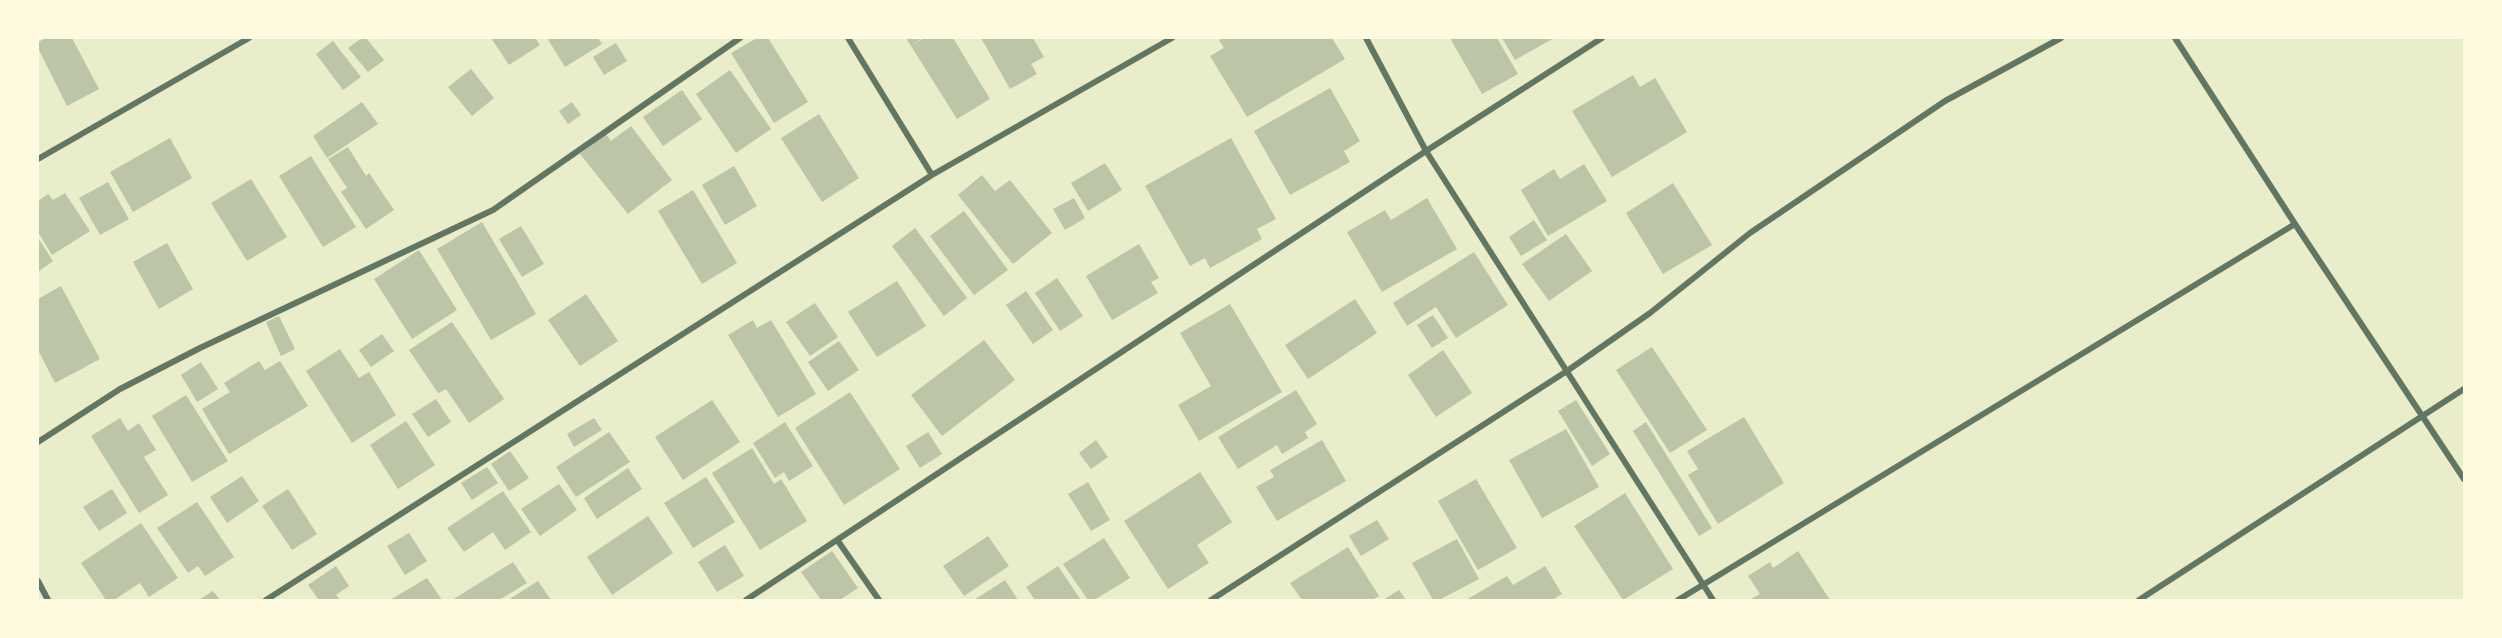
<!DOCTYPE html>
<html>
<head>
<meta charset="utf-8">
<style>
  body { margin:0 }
  #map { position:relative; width:2502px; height:638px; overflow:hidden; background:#e9edc9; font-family:Lora,serif }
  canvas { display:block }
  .frame { position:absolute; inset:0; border:39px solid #fefae0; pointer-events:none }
</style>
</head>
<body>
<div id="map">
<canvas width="2502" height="638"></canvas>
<div class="frame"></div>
</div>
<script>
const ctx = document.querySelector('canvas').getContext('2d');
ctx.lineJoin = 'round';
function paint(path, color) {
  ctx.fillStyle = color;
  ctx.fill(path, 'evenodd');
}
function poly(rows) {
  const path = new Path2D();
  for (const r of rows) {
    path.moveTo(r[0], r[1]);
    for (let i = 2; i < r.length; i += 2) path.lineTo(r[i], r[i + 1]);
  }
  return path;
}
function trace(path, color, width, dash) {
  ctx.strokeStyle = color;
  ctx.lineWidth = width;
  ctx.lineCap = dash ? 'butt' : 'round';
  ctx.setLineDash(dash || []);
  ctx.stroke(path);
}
paint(poly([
  [46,38,72,38,99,89,67,106,38,48,38,42],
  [362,38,366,38,384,60,368,72,348,48],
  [491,38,535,38,540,45,509,65],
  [547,38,598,38,602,44,565,67],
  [757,38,768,38,808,102,774,123,731,53],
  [906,38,922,38,912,45,924,38,953,38,990,99,957,119],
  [981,38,1033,38,1044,57,1031,64,1037,74,1010,89],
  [1223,38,1332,38,1345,59,1247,117,1210,56,1224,48,1219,40],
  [1450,38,1497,38,1518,74,1482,94],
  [1502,38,1554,38,1515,60],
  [333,41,361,77,343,90,316,54],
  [616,43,627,61,604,75,593,57],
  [471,69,494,98,472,116,448,87],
  [730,70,771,129,736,153,696,94],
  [1633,75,1640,87,1655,78,1687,132,1612,177,1572,111],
  [1330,88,1360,141,1344,151,1350,162,1290,195,1254,131],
  [682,90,702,119,663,146,643,117],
  [362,102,378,124,327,158,313,136],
  [572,102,581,115,568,124,559,111],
  [819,114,859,178,822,202,781,138],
  [631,126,672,180,628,214,580,154,606,134,611,141],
  [170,138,192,178,133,212,110,172],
  [1231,138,1276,219,1257,229,1262,239,1210,268,1205,258,1190,266,1145,186],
  [348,147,366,176,369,173,394,210,366,229,341,192,347,188,328,159],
  [311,156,356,227,323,247,279,176],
  [1105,163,1122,190,1088,211,1071,183],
  [1584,164,1607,201,1548,236,1521,190,1554,169,1560,179],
  [734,166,757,206,725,225,702,185],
  [982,175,995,191,1010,180,1052,233,1013,264,958,195],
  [251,179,287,237,247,261,211,203],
  [108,182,129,219,100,235,79,198],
  [1673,183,1712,245,1663,274,1626,213],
  [693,190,737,263,702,284,658,211],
  [65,193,90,231,52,255,38,232,38,201,48,194,53,200],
  [1074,198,1085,218,1065,230,1053,209],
  [1427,198,1457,249,1382,292,1347,232,1385,210,1391,220],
  [964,211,1008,270,974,295,930,236],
  [1534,220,1547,240,1521,256,1509,237],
  [482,222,536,314,491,340,437,249],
  [521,226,544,264,522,277,499,239],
  [915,228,967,298,944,316,892,246],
  [1566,234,1592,271,1549,301,1522,264],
  [38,238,53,261,38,272],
  [167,243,193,289,159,309,133,262],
  [1139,244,1159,278,1151,282,1158,293,1112,320,1086,276],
  [419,250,457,310,412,339,374,279],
  [1474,252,1508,305,1456,338,1436,307,1407,326,1393,303],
  [1057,278,1083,316,1060,331,1035,293],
  [897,281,926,326,877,357,848,312],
  [61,286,100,359,55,383,38,350,38,299],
  [1026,291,1053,330,1033,344,1006,305],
  [586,294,618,341,580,366,548,320],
  [1355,299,1377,333,1308,379,1285,345],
  [815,303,838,337,810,356,786,322],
  [1230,304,1282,392,1199,441,1178,405,1211,386,1180,333],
  [1433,315,1448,338,1432,348,1417,325],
  [279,316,295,349,281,356,266,322],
  [753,320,757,328,771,320,816,394,778,417,728,335],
  [452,322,504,399,469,423,446,389,438,393,409,350],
  [382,334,394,351,371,367,359,350],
  [984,340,1015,380,942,436,911,395],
  [839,341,859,370,828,391,808,362],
  [1652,347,1707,430,1670,453,1616,370],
  [340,349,359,378,369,372,396,415,352,443,306,371],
  [1443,350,1472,393,1436,417,1408,375],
  [259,361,265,370,280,361,308,406,229,454,202,409,230,392,224,383],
  [201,362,218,389,197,402,181,375],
  [1296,390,1317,424,1305,432,1308,438,1282,454,1277,445,1238,469,1218,437],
  [850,392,900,469,844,505,795,428],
  [186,395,228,461,192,482,152,416],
  [436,399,451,422,428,437,412,414],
  [712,400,740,442,683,480,655,437],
  [1576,400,1610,454,1592,466,1558,411],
  [1744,417,1784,483,1718,524,1688,475,1698,469,1687,451],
  [120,418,128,431,139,423,156,450,144,457,168,495,139,513,91,436],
  [594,418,602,430,574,447,567,434],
  [406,421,435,465,398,489,370,445],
  [785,422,813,466,789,481,784,472,775,478,753,443],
  [1646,422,1712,528,1699,536,1633,431],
  [1566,429,1599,487,1542,518,1509,460],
  [609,432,630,462,576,497,556,467],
  [928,432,942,454,920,468,906,446],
  [1096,440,1108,457,1091,469,1079,453],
  [1322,440,1346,481,1277,521,1256,487,1274,477,1270,470],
  [752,448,774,484,781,479,807,521,760,550,712,473],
  [510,451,529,478,509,491,491,464],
  [487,467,498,483,472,500,461,483],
  [628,468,642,489,597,519,584,498],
  [1200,472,1232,522,1197,545,1209,563,1168,589,1124,521],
  [242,476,259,501,227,523,210,497],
  [706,477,735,522,693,548,664,503],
  [1476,479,1517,548,1478,570,1438,501],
  [1088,482,1110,520,1091,531,1068,494],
  [559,484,577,510,540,536,521,509],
  [112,489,127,513,99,531,83,507],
  [288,489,317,534,292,550,262,506],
  [503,491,531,532,505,550,493,532,464,552,447,528],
  [1625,493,1673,569,1623,600,1574,526],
  [197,502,234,557,205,576,198,566,188,573,157,528],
  [648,516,673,553,612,595,587,557],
  [1377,520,1389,539,1361,556,1349,536],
  [141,523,178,578,149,597,140,583,114,600,106,600,81,563],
  [409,533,427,561,405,575,387,546],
  [988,536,1009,566,964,596,943,566],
  [1104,538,1130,578,1094,600,1088,600,1063,564],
  [1457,539,1479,579,1439,600,1433,600,1412,563],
  [725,545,744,576,717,592,698,562],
  [1348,547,1379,596,1372,600,1302,600,1290,583],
  [832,551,858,588,840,600,821,600,801,572],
  [1798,551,1830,600,1749,600,1760,594,1748,576,1770,562,1773,568],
  [513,562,527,583,499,600,452,600],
  [336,566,349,586,336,595,340,600,319,600,308,585],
  [1058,566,1081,600,1035,600,1026,587],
  [1545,566,1562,594,1552,600,1466,600,1507,576,1513,585],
  [427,578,442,600,390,600],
  [1005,580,1018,600,974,600],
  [538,581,551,600,508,600],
  [1399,590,1406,600,1383,600],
  [213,591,220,600,199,600]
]), '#bcc5a7');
trace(poly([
  [848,38,932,175],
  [1366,38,1426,151,1713,600],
  [2175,38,2295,224,2464,479],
  [38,159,249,38],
  [38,442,120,389,200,348,493,210,740,38],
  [838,541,879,600],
  [38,581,48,600],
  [266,600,932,175,1172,38],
  [746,600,1426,151,1602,38],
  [1211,600,1567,371,1650,313,1750,233,1945,101,2061,38],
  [1678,600,2295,224],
  [2139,600,2464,389]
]), '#617663', 6);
</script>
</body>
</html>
